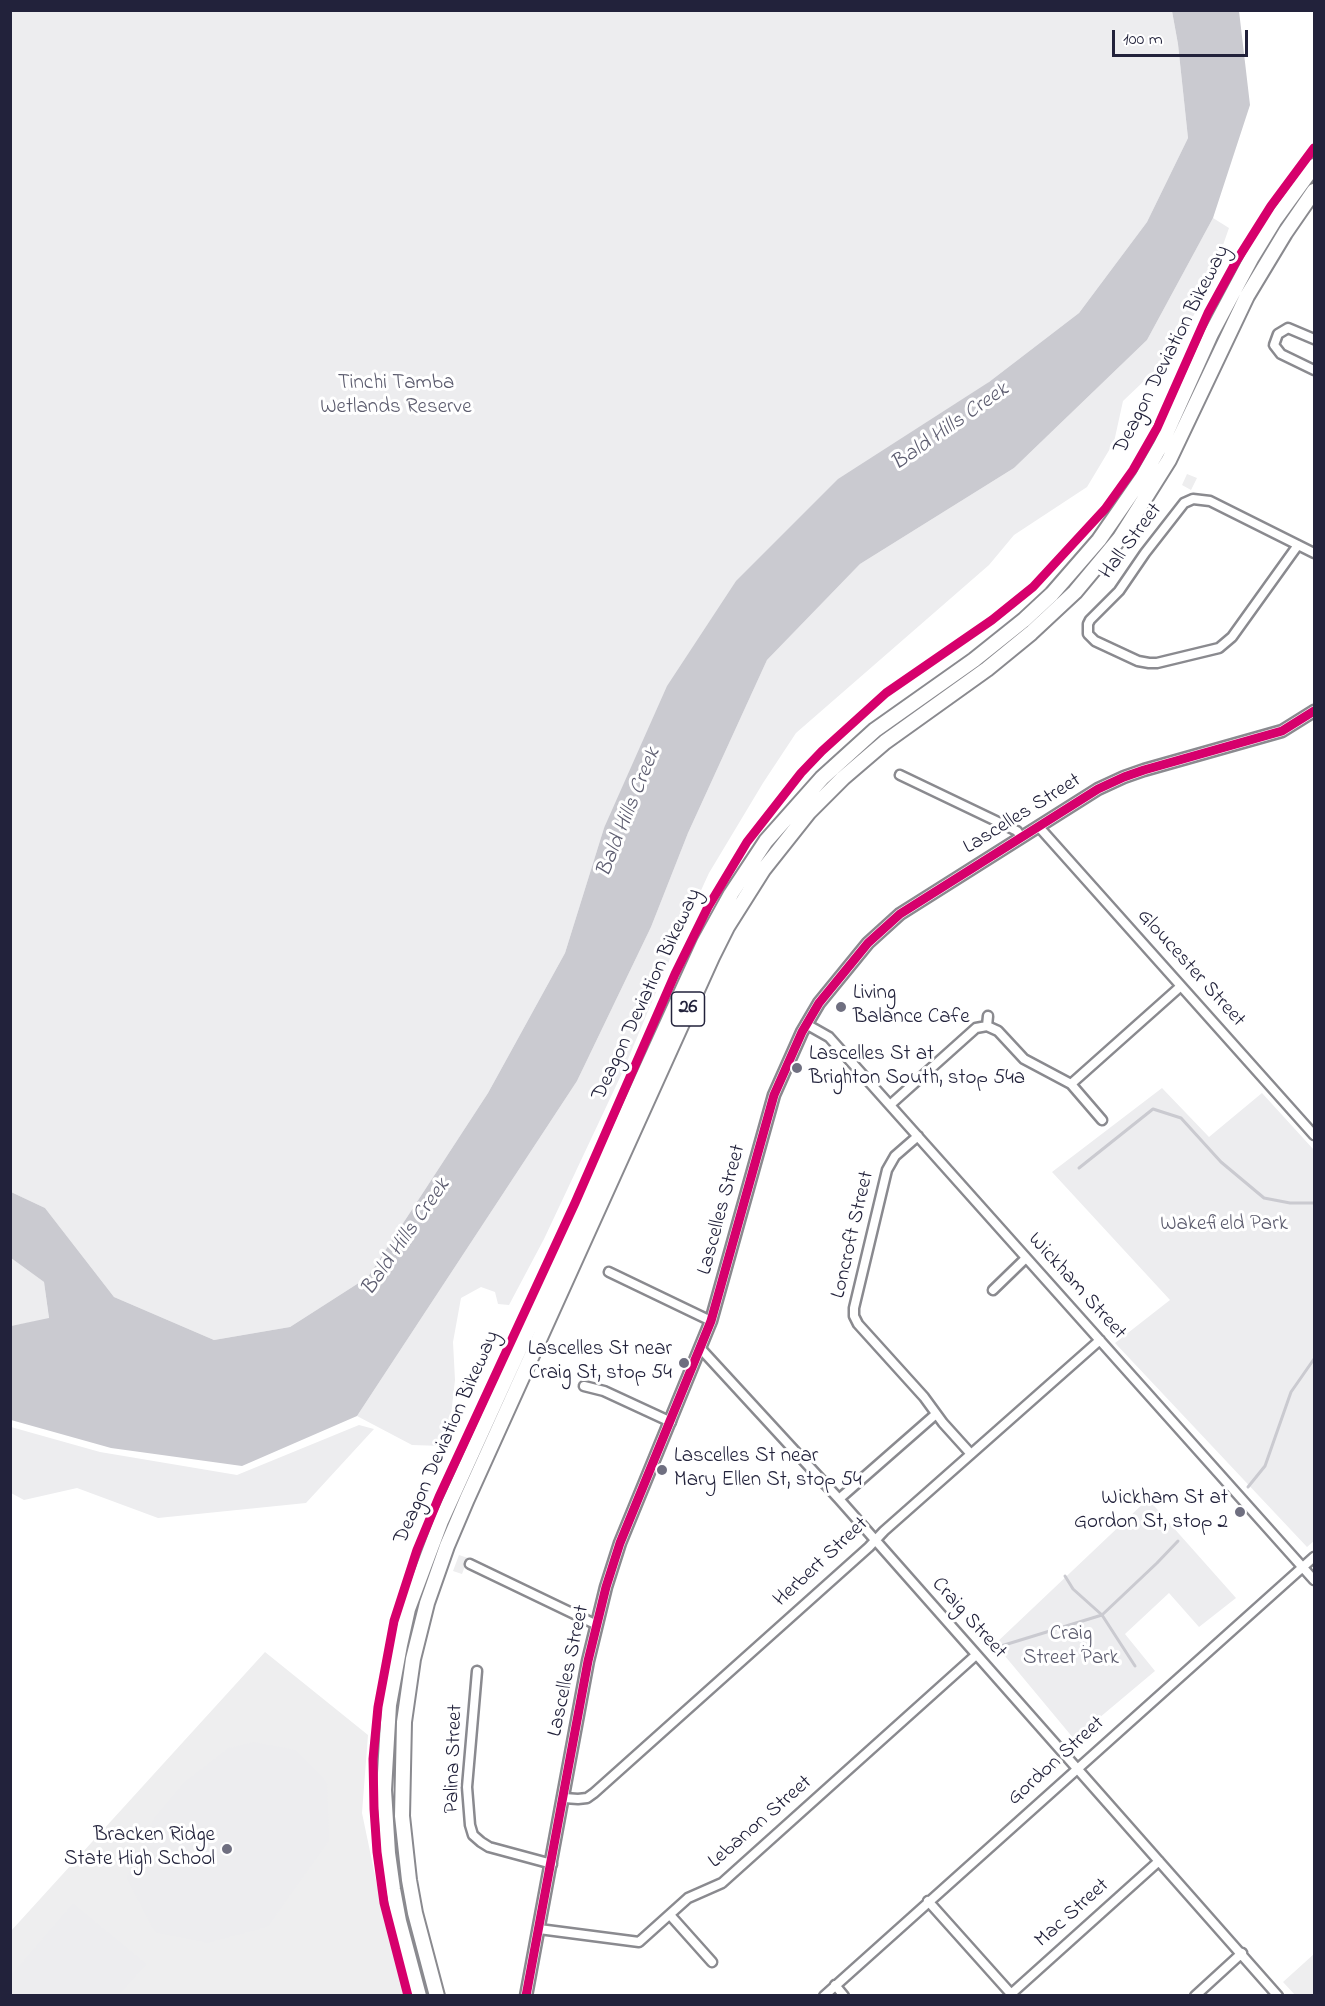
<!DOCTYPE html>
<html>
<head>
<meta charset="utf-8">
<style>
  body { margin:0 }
  #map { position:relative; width:1325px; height:2006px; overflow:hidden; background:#fff; font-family:"Indie Flower",sans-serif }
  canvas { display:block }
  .frame { position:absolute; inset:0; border:12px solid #22223b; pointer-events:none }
  .scale { position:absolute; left:1112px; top:30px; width:136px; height:27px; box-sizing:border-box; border:3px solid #22223b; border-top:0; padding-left:8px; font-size:18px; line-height:21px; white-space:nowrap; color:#22223b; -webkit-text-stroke:4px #fff; paint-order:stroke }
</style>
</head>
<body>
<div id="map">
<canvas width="1325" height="2006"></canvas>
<div class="frame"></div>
<div class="scale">100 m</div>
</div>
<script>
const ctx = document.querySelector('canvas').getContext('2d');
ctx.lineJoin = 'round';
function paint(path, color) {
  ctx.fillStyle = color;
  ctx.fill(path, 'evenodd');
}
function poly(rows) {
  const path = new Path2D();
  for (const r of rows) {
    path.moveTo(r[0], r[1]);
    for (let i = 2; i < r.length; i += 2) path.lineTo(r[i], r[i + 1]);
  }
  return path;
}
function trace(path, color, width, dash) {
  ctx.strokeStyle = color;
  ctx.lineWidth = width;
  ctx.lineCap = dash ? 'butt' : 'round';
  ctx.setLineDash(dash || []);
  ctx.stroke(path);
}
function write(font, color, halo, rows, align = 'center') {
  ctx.font = font + ' "Indie Flower",sans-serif';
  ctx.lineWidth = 6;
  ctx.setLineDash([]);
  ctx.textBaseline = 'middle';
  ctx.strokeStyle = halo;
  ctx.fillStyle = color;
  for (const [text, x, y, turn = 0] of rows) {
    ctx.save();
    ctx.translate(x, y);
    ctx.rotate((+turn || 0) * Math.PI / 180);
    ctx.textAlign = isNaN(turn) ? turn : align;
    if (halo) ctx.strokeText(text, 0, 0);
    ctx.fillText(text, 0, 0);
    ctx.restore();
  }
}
paint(poly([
  [1187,474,1197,478,1191,490,1182,485],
  [459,1555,468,1558,462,1574,453,1571],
  [265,1652,368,1735,362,1813,377,1885,407,1995,11,1995,10,1932],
  [1314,1954,1314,1995,1295,1995,1283,1982]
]), '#eeeeef');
paint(poly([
  [10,11,1172,11,1178,44,1188,138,1147,222,1079,313,989,382,604,828,565,953,488,1093,368,1277,290,1327,214,1340,114,1297,45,1208,11,1192],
  [1213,218,1229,228,1204,299,1164,362,1123,401,1114,442,1087,487,1014,535,989,565,796,733,763,783,709,873,674,949,623,1071,544,1239,509,1305,498,1304,495,1292,481,1287,461,1298,453,1342,455,1380,450,1424,442,1446,412,1445,357,1416,577,1081,651,927,688,833,767,660,860,564,1014,468,1147,340],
  [1162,1088,1209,1137,1262,1093,1314,1150,1314,1541,1307,1547,1115,1343,1170,1300,1052,1172],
  [11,1258,44,1282,49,1319,11,1326],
  [359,1425,374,1429,306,1503,158,1518,77,1488,24,1500,11,1493,11,1427,100,1452,237,1475],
  [1148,1499,1236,1598,1199,1627,1169,1593,1125,1634,1155,1671,1074,1739,995,1644],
  [254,1742,295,1750,327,1783,329,1840,267,1927,207,1943,155,1932,127,1878,154,1819,185,1782,229,1748],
  [73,1904,146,1964,118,1995,11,1995,11,1976]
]), '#ededef');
paint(poly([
  [1172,11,1239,11,1250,105,1213,218,1147,340,1014,468,860,564,767,660,688,833,651,927,577,1081,357,1416,242,1466,111,1448,11,1420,11,1326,49,1318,44,1282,11,1258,11,1192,45,1208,114,1297,214,1340,290,1327,368,1277,488,1093,565,953,604,828,667,686,736,581,838,479,989,382,1079,313,1147,222,1188,138,1178,44]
]), '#cacad0');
trace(poly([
  [1079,1168,1153,1109,1181,1118,1221,1162,1264,1198,1290,1203,1314,1203],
  [1248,1487,1265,1466,1291,1392,1314,1359],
  [1065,1576,1073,1589,1102,1615,1135,1666],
  [1001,1646,1102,1615,1157,1563,1178,1541]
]), '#cacad0', 3);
const minor = poly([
  [1314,339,1288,328,1278,334,1274,345,1281,354,1314,370],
  [1298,545,1232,637,1219,648,1157,663,1149,663,1138,661,1095,641,1088,634,1088,624,1090,620,1119,591,1145,553,1184,503,1193,499,1210,501,1314,553],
  [900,775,1017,831,1021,837],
  [1039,827,1314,1135],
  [806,1024,829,1037,1314,1580],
  [987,1026,988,1016],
  [1071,1084,1181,986],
  [890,1105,976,1028,987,1026,998,1031,1024,1059,1071,1084,1102,1120],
  [918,1136,895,1156,887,1170,854,1308,854,1316,858,1324,924,1397,943,1423,971,1454],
  [609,1272,711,1321],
  [993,1290,1026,1258],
  [701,1349,839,1499,1278,1996],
  [584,1386,604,1391,671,1422],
  [839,1499,936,1414],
  [470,1564,597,1625],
  [477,1671,467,1787,470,1825,473,1835,481,1842,489,1847,552,1864],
  [564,1798,578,1799,587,1798,594,1793,869,1547,884,1531,1100,1340],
  [928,1901,1013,1996],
  [670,1915,712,1962],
  [539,1929,639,1942,688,1898,722,1883,976,1655],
  [835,1985,844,1996],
  [1011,1994,1159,1861],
  [824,1996,1314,1557],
  [1195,1996,1242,1953]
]);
const tertiary = poly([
  [526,1996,588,1661,606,1587,620,1543,711,1321,774,1095,802,1032,819,1003,868,943,900,914,1098,789,1124,777,1144,770,1282,731,1314,711]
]);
const trunk = poly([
  [419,1996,399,1921,393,1889,388,1853,384,1790,389,1705,400,1645,408,1609,441,1521,704,943,731,894,766,841,822,778,875,730,974,660,1024,620,1052,594,1099,540,1142,478,1161,445,1211,334,1252,257,1274,221,1314,166],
  [437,1996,415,1913,409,1880,402,1816,404,1722,413,1659,427,1603,447,1546,467,1499,712,957,727,927,763,870,809,812,843,778,885,742,987,669,1031,633,1075,592,1120,538,1169,460,1247,296,1285,233,1314,191]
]);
trace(minor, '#8a8a8f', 13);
trace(tertiary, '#8a8a8f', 15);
trace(trunk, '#8a8a8f', 18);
trace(minor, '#fff', 8);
trace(tertiary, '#fff', 10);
trace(trunk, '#fff', 14);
trace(poly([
  [408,1996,384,1903,377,1852,374,1809,373,1759,378,1707,394,1621,417,1550,439,1497,575,1203,675,974,708,907,747,842,801,773,822,751,886,693,992,620,1033,587,1105,509,1133,470,1157,428,1208,313,1237,260,1271,206,1314,148],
  [526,1996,588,1661,606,1587,620,1543,711,1321,774,1095,802,1032,819,1003,868,943,900,914,1098,789,1124,777,1144,770,1282,731,1314,711]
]), '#d6006c', 9);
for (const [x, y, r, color] of [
  [841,1007,6,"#6f6f80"],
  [797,1068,6,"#6f6f80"],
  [684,1363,6,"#6f6f80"],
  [662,1470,6,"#6f6f80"],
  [1240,1512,6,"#6f6f80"],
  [227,1849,6,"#6f6f80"]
]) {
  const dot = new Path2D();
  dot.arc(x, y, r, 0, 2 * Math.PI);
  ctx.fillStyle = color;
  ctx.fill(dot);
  trace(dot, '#fff', 2);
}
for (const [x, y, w] of [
  [688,1009,33]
]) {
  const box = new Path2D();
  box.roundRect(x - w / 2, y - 17, w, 34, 4.5);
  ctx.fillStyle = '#fff';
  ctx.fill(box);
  trace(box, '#22223b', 1.5);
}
write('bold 20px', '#22223b', null, [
  ["26",688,1009]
]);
write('21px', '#22223b', '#fff', [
  ["Deagon Deviation Bikeway",1173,350,-63],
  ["Hall Street",1132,542,-53],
  ["Lascelles Street",1023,815,-32],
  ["Gloucester Street",1190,969,48],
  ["Deagon Deviation Bikeway",648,995,-65],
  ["Lascelles Street",723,1210,-75],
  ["Loncroft Street",854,1235,-77],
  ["Wickham Street",1076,1287,48],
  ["Deagon Deviation Bikeway",448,1438,-66],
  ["Herbert Street",822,1563,-43],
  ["Craig Street",968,1619,48],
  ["Lascelles Street",570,1671,-78],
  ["Palina Street",455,1759,-88],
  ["Gordon Street",1057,1762,-42],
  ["Lebanon Street",761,1823,-41],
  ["Mac Street",1073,1914,-42]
]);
write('21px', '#5b5b6d', '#fff', [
  ["Tinchi Tamba",396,385],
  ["Wetlands Reserve",396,409],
  ["Wakefield Park",1224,1226],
  ["Craig",1071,1636],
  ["Street Park",1071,1660]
]);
write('21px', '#22223b', '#fff', [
  ["Living",853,995],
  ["Balance Cafe",853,1019],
  ["Lascelles St at",809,1056],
  ["Brighton South, stop 54a",809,1080],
  ["Lascelles St near",672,1351,"right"],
  ["Craig St, stop 54",672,1375,"right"],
  ["Lascelles St near",674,1458],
  ["Mary Ellen St, stop 54",674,1482],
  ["Wickham St at",1228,1500,"right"],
  ["Gordon St, stop 2",1228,1524,"right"],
  ["Bracken Ridge",215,1837,"right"],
  ["State High School",215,1861,"right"]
], 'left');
write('italic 22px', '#5c5c6f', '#fff', [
  ["Bald Hills Creek",951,428,-35],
  ["Bald Hills Creek",630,813,-68],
  ["Bald Hills Creek",407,1238,-55]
]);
</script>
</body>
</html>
